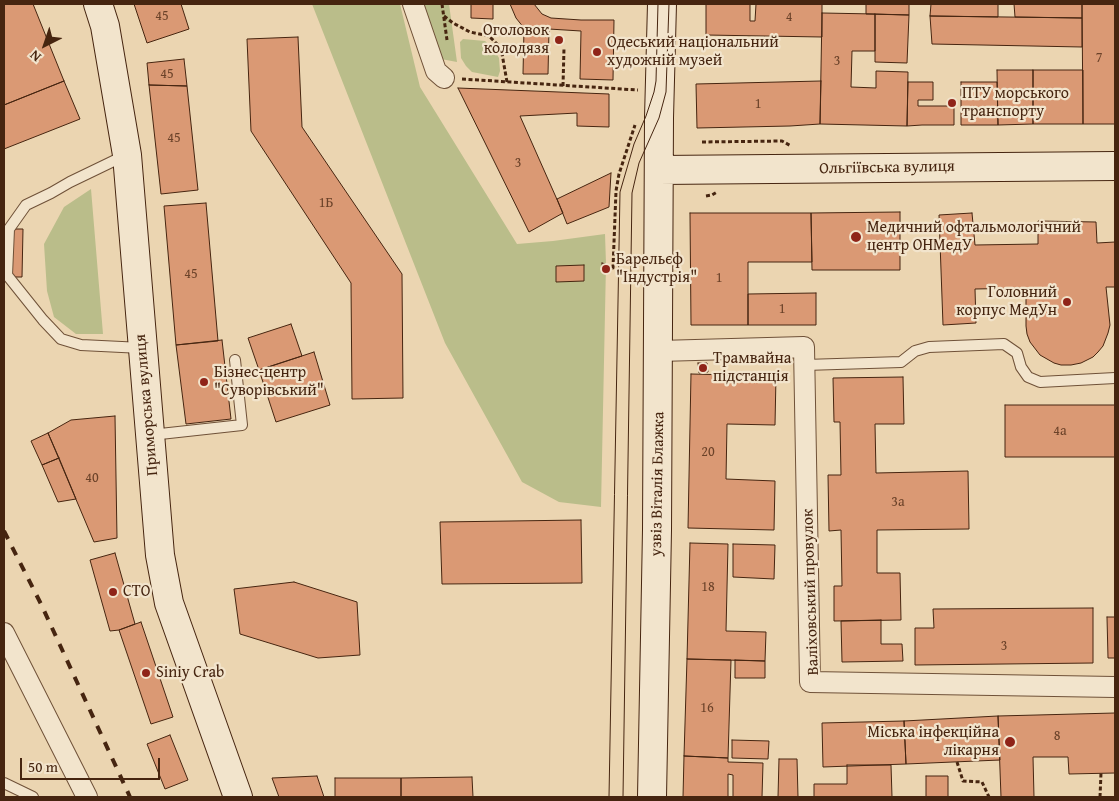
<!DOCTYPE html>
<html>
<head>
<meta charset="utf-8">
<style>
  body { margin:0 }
  #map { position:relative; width:1119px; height:801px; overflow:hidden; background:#ebd5b1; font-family:"Gentium Book Plus",serif }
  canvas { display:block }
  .frame { position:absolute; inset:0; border:5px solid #462510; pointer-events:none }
  .north { position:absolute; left:20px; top:20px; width:50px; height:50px; -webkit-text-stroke:4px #f2e4cc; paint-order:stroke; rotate:221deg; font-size:14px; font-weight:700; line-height:20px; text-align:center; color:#462510 }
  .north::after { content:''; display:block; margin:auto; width:18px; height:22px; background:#462510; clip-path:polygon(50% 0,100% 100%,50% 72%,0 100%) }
  .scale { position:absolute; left:20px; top:758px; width:140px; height:22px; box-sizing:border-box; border:2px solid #462510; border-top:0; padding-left:6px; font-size:15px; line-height:18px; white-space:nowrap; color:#462510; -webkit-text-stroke:4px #f2e4cc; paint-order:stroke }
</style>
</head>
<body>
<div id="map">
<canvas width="1119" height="801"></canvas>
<div class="frame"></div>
<div class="north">N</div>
<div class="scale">50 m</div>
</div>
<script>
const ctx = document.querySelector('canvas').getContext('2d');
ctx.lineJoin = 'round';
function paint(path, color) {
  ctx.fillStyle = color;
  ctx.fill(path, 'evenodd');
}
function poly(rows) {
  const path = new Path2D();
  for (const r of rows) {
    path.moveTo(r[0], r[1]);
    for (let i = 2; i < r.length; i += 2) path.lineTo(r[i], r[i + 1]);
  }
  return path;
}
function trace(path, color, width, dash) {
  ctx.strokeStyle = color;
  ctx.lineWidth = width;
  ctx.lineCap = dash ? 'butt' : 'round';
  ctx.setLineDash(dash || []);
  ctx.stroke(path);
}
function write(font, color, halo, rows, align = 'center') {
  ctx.font = font + ' "Gentium Book Plus",serif';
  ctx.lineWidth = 4.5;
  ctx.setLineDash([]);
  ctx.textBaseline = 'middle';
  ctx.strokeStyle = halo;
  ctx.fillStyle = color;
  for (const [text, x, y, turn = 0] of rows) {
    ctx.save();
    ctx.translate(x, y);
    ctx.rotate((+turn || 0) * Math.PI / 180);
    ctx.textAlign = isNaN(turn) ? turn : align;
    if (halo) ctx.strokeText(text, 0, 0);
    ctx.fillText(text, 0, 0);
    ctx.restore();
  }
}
paint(poly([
  [312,4,400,4,420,87,517,244,553,241,605,234,606,264,601,507,559,502,522,482,445,343],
  [422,4,449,4,457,62,441,59],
  [463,39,485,41,494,49,499,58,500,71,498,77,472,72,466,66,461,58,460,42],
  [91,189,103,334,76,334,54,317,47,291,44,244,64,207]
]), '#babd8a');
const building = poly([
  [4,4,33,4,64,81,4,105,4,4],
  [134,4,181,4,189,29,147,43,134,4],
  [471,4,493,4,493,19,471,18,471,4],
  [510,4,534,4,542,14,551,18,581,20,614,20,613,80,580,79,581,31,549,29,548,74,523,74,524,28,516,18,510,4],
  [706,4,750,4,750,21,755,21,756,4,822,4,822,37,706,35,706,4],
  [866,4,909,4,909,15,866,14,866,4],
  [931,4,998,4,998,17,930,16,931,4],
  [1014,4,1082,4,1082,18,1015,17,1014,4],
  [1082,4,1115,4,1115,124,1083,124,1082,4],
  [822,13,875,14,875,51,852,51,851,87,876,88,876,71,908,72,907,126,820,124,822,13],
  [875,14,909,15,907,63,875,62,875,14],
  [930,16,1082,18,1082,47,932,44,930,16],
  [298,37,302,127,402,274,403,398,352,399,351,283,251,131,247,39,298,37],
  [184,59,187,86,149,85,147,63,184,59],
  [997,70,1033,70,1033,124,998,125,997,70],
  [1033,70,1083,70,1083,124,1033,124,1033,70],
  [64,81,80,119,4,149,4,105,64,81],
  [821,81,820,124,790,126,697,128,696,84,821,81],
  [908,82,933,82,933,100,918,100,918,106,954,106,954,125,922,125,907,126,908,82],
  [961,82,997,82,998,125,961,125,961,82],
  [149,85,187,86,198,190,161,194,149,85],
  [458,88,609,94,609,127,577,126,577,113,520,116,563,213,529,232,458,88],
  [611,173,609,207,567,224,557,199,611,173],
  [206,203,218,341,176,345,164,206,206,203],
  [900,212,900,270,812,270,811,213,900,212],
  [690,213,811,213,812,262,748,262,748,325,691,325,690,213],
  [972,213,975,245,1038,244,1038,221,1096,222,1097,243,1115,242,1115,287,1106,287,1110,325,1108,333,1103,346,1098,352,1093,357,1081,363,1071,365,1061,365,1054,363,1040,355,1030,342,1027,334,1026,326,1026,288,975,289,976,323,943,325,939,215,972,213],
  [4,229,23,229,22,277,4,277,4,229],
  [602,263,606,264,606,272,602,272,602,263],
  [584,265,584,281,556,282,556,266,584,265],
  [816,293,816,325,748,325,748,294,816,293],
  [291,324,302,356,259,370,248,338,291,324],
  [222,340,231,419,186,424,176,345,222,340],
  [314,352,330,405,276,422,259,370,314,352],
  [698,363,707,363,708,372,699,373,698,363],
  [691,374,776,376,775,425,727,424,726,479,775,481,774,530,688,528,691,374],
  [903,377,904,424,875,424,876,473,968,471,969,529,877,530,877,573,900,573,901,620,834,621,834,586,842,586,841,530,829,531,828,475,841,475,840,422,834,422,833,378,903,377],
  [1005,405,1115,405,1115,457,1005,457,1005,405],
  [115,416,117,538,94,542,48,433,71,420,115,416],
  [48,433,59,458,42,465,31,441,48,433],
  [59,458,76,499,58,502,42,465,59,458],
  [581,520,582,583,442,584,440,522,581,520],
  [690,543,728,544,726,631,766,632,765,661,687,659,690,543],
  [733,544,775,545,774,579,733,577,733,544],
  [115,553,135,624,119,630,110,631,90,560,115,553],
  [294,582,357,602,360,655,318,658,240,634,234,589,294,582],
  [1093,608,1093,663,915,665,915,628,934,628,933,609,1093,608],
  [1107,617,1115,617,1115,658,1108,658,1107,617],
  [881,620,881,644,902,644,903,661,842,662,841,621,881,620],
  [141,622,173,717,151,724,119,630,141,622],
  [687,659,731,660,728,758,684,756,687,659],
  [735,660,765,661,765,678,735,678,735,660],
  [1115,713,1115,773,1069,774,1068,757,1033,757,1034,797,1001,797,998,716,1115,713],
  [998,716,1000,760,906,764,904,721,998,716],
  [904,721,906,764,823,767,822,723,904,721],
  [170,735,188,780,165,789,147,744,170,735],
  [732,740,769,741,768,759,732,758,732,740],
  [684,756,728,758,728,762,763,763,762,797,733,797,733,775,728,774,728,797,683,797,684,756],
  [779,759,797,759,798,797,778,797,779,759],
  [847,765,891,765,892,797,814,797,814,784,847,784,847,765],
  [317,776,324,797,279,797,272,778,317,776],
  [926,776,948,776,948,797,926,797,926,776],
  [472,777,473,797,401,797,401,778,472,777],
  [335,778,401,778,401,797,335,797,335,778]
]);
paint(building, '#da9974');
trace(building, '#462510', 1);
const lane = poly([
  [126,155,70,182,51,193,26,205,9,229,7,275,43,320,61,339,81,345,142,348],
  [805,365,901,362,915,351,929,347,1004,344,1017,353,1021,367,1028,377,1040,382,1115,378],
  [151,435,242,425,235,360],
  [4,783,33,797]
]);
const street = poly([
  [413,4,436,71,444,78],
  [659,351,804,347,810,682,1115,687],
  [4,633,87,797]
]);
const secondary = poly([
  [98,4,105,26,127,155,160,555,169,603,238,797],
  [659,170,1115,166],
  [652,797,657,530,659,118,662,4]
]);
trace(lane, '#6f5138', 12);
trace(street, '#6f5138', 22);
trace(secondary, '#462510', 30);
trace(poly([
  [442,4,447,40],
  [444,16,453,23,470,32,489,36,501,48,507,82],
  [462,79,638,90],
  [563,86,564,48],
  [702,142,782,141,791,146],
  [706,196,712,195,717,192],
  [606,268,613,268,616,191,619,174,635,125],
  [957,762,963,781,982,782,989,797],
  [1100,797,1101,773]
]), '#462510', 3, [4, 2.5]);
trace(lane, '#f2e4cc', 10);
trace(street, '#f2e4cc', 20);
trace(secondary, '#f2e4cc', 28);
trace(poly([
  [609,797,620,192,634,144,646,116,654,92,656,81,658,4],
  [623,797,632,193,639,163,659,118,666,92,669,4]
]), '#462510', 1);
trace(poly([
  [4,531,41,604,130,797]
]), '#462510', 4, [9, 9]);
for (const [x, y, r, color] of [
  [559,40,5,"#8f2418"],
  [597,52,5,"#8f2418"],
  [952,103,5,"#8f2418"],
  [856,237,6,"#8f2418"],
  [606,269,5,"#8f2418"],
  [1067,302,5,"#8f2418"],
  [703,368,5,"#8f2418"],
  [204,382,5,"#8f2418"],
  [113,592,5,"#8f2418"],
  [146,673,5,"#8f2418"],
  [1010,742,6,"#8f2418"]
]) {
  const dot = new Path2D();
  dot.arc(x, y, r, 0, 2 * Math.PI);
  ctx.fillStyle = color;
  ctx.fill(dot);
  trace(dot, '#f2e4cc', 2);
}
write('14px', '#6b4229', null, [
  ["45",162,16],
  ["4",789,17],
  ["7",1099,58],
  ["3",837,61],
  ["45",167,74],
  ["1",758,104],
  ["45",174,138],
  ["3",518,163],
  ["1Б",326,203],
  ["45",191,274],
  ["1",719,278],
  ["1",782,309],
  ["4а",1060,431],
  ["20",708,452],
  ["40",92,478],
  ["3а",898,502],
  ["18",708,587],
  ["3",1004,646],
  ["16",707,708],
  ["8",1057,736]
]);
write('16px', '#462510', '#f2e4cc', [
  ["Оголовок",549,31,"right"],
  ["колодязя",549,49,"right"],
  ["Одеський національний",607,43],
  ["художній музей",607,61],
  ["ПТУ морського",962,94],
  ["транспорту",962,112],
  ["Медичний офтальмологічний",867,228],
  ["центр ОНМедУ",867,246],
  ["Барельєф",616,260],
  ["\"Індустрія\"",616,278],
  ["Головний",1057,293,"right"],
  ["корпус МедУн",1057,311,"right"],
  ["Трамвайна",713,359],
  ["підстанція",713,377],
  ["Бізнес-центр",214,373],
  ["\"Суворівський\"",214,391],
  ["СТО",123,592],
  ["Siniy Crab",156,673],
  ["Міська інфекційна",999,733,"right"],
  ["лікарня",999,751,"right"]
], 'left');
write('16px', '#462510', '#f2e4cc', [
  ["Ольгіївська вулиця",887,168,-1],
  ["Приморська вулиця",147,405,-95],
  ["узвіз Віталія Блажка",658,484,-89],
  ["Валіховський провулок",811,592,-92]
]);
</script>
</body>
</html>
